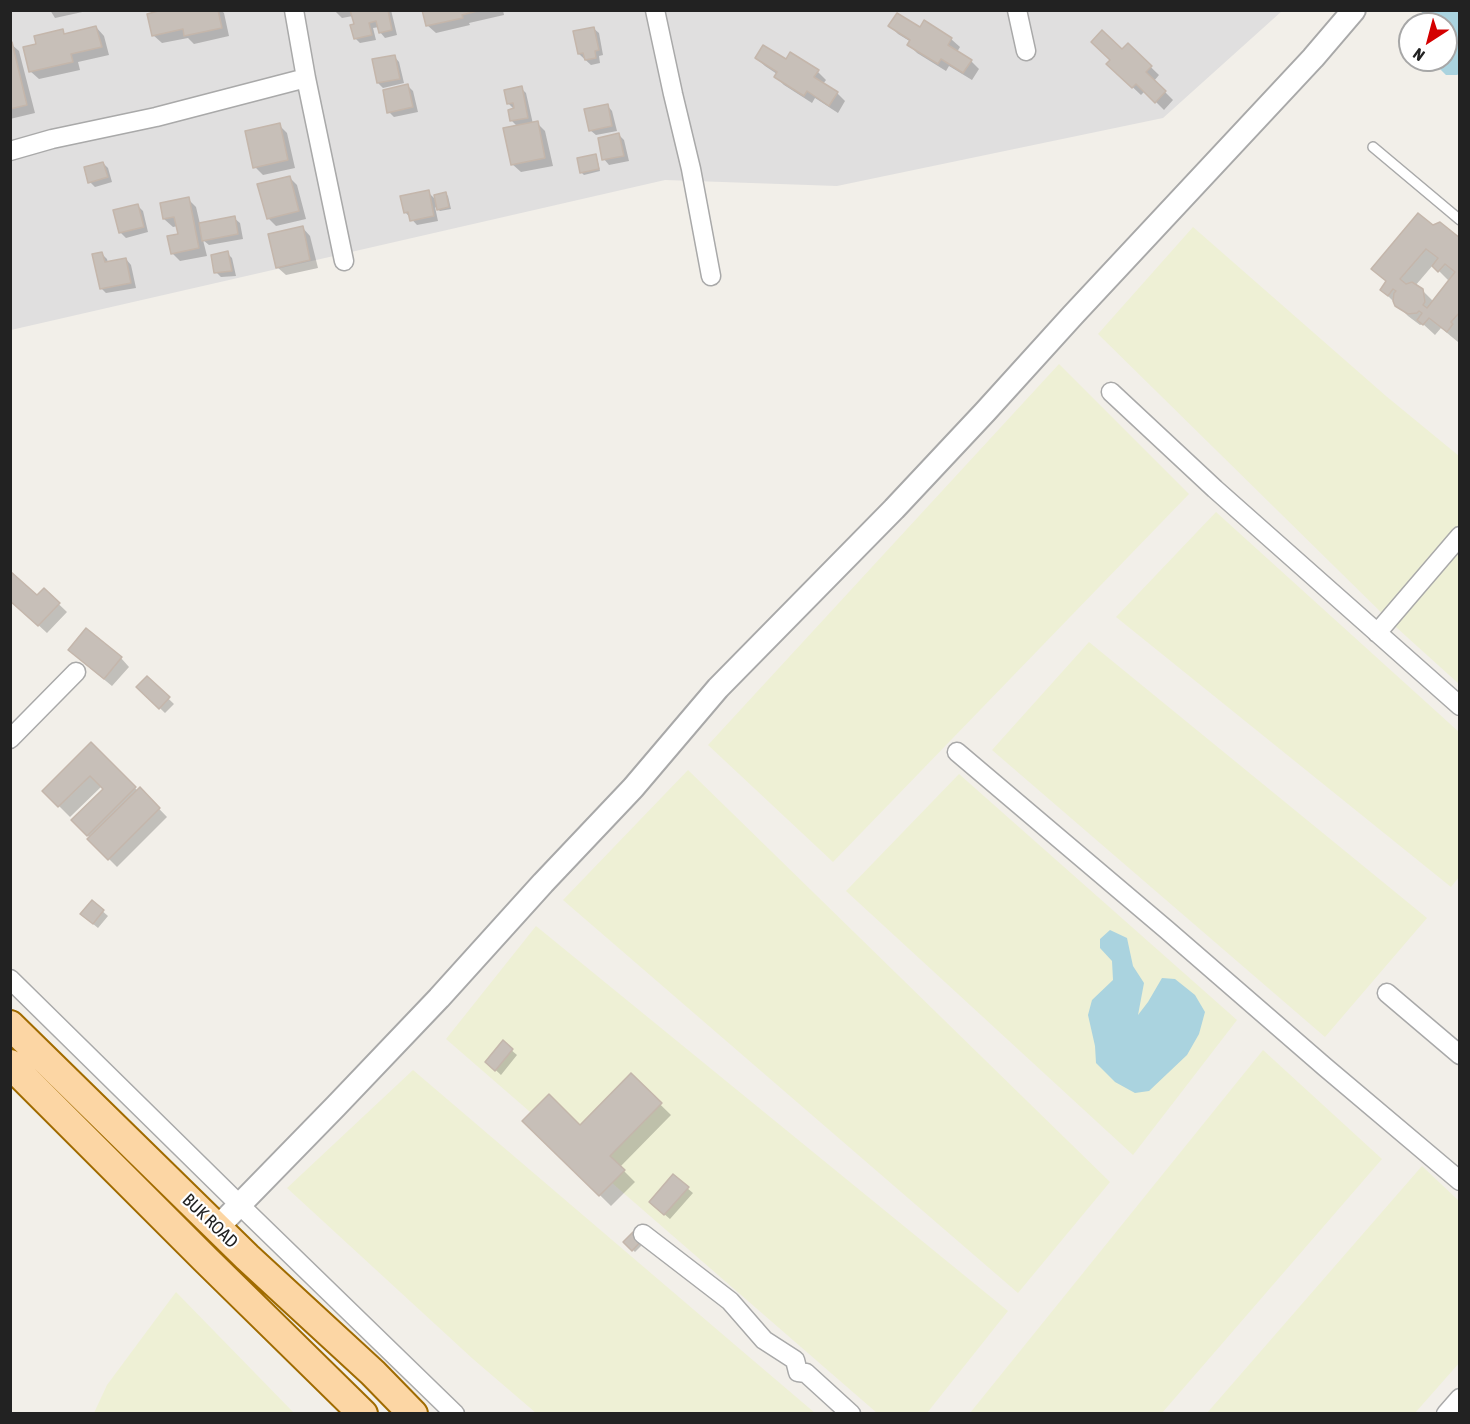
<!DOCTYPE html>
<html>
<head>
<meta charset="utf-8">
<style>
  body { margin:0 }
  #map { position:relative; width:1470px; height:1424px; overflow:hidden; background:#f2efe9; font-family:"Asap Condensed",sans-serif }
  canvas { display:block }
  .frame { position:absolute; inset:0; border:12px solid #222; pointer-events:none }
  .north { position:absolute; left:1398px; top:12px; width:60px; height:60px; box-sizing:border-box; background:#fff; border:2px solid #a7a7a7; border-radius:50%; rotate:216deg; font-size:16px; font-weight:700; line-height:24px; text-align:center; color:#222 }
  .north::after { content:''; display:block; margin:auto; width:21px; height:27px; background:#d40000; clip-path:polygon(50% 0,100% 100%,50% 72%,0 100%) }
</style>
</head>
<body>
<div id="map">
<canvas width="1470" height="1424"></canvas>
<div class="frame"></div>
<div class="north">N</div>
</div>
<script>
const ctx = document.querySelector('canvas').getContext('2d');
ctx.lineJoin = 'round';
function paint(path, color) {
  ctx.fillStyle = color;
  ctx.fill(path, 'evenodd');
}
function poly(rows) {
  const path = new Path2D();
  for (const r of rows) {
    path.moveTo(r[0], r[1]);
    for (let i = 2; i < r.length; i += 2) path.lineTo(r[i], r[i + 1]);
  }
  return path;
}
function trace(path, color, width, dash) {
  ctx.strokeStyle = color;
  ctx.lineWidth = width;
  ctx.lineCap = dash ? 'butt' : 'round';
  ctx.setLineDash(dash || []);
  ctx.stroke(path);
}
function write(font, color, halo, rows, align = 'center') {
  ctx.font = font + ' "Asap Condensed",sans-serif';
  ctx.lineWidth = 4.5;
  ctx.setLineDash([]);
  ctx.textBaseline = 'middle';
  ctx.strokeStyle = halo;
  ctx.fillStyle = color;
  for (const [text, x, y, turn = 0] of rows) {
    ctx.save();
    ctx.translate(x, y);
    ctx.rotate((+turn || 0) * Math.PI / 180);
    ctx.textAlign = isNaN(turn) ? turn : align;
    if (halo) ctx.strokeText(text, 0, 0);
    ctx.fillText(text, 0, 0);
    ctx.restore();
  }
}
paint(poly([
  [10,11,1282,11,1163,118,837,186,665,180,11,330]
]), '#e0dfdf');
paint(poly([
  [1193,227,1386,396,1459,456,1459,684,1397,628,1098,334],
  [1059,364,1189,494,833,862,708,745],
  [1216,512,1459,732,1459,877,1451,887,1116,617],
  [1089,642,1427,918,1325,1037,992,750],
  [688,770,1110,1182,1018,1293,563,900],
  [959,774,1237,1020,1133,1155,846,891],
  [536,926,1008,1311,927,1413,877,1413,446,1039],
  [1263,1050,1382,1159,1162,1413,970,1413],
  [413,1070,748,1356,815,1413,536,1413,473,1359,287,1188],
  [1422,1166,1459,1201,1460,1362,1415,1413,1207,1413],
  [176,1292,294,1413,94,1413,107,1385]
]), '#eef0d5');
paint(poly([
  [1421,10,1459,11,1460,73,1457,75,1446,75,1439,68,1437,64,1437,60,1446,60,1446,24,1426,24],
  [1110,930,1127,938,1133,966,1144,983,1138,1015,1148,1002,1162,978,1175,979,1195,995,1205,1012,1199,1034,1187,1055,1149,1091,1135,1093,1115,1082,1096,1063,1095,1046,1088,1015,1092,1000,1113,980,1112,961,1100,948,1100,939]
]), '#aad3df');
paint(poly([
  [50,10,87,10,87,11,55,18],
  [169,10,221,10,224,13,229,36,194,44,188,38,162,43,153,35],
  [328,10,391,10,397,35,385,38,380,32,379,27,373,28,376,40,360,43,355,38,356,26,353,16,342,18,335,11,330,12],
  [424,10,503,10,504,15,469,23,470,25,436,33,427,25],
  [924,22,951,39,960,47,957,52,971,61,979,69,972,80,949,66,946,71,917,53,909,45,911,42,898,34,890,26,920,29],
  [96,27,104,36,109,55,78,62,80,70,39,79,30,71,38,45,62,31,66,35],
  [593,28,599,33,603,55,599,56,600,63,591,65,579,54],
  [10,43,19,51,35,113,10,119],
  [1128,45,1159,75,1154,81,1173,100,1164,110,1145,91,1141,95,1108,64],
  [394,56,399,62,404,83,383,88,378,83],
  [756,58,787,61,818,72,826,80,823,84,837,93,845,101,838,113,815,98,812,103,784,85,775,76,777,74,765,66],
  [408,86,413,91,418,112,394,117,389,112],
  [521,88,526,93,533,124,537,123,545,131,553,166,521,172,512,164,518,127,512,121,515,110,508,103],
  [607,105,612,111,617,131,596,135,590,130],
  [279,125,287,133,295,168,263,175,255,167],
  [619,135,624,140,629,161,609,165,604,159],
  [595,156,597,158,600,171,584,175,581,172],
  [103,163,108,168,112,182,95,187,90,182],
  [289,177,297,185,306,219,276,226,268,218],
  [428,192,435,199,446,194,448,196,451,209,440,211,435,207,438,221,417,225,405,212],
  [188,199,196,207,200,224,234,218,240,223,243,239,209,245,203,240,207,256,180,261,172,253,180,235,178,226,173,227,164,219],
  [138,206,143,211,148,232,126,238,121,233,115,212],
  [302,227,310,236,318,268,286,275,277,267],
  [1433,227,1460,240,1460,341,1458,342,1441,328,1435,335,1423,324,1420,325,1408,316,1382,290,1387,282,1373,269],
  [1433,265,1450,282,1434,302,1422,290,1415,286],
  [227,253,232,258,236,276,221,277,216,272],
  [102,254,107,259,108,263,126,259,131,265,136,288,106,293,101,288],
  [44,590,67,612,47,633,10,599,37,597],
  [78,658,121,658,129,667,112,686],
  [147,678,174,704,165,713,138,687],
  [91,744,138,791,140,789,167,817,117,867,89,839,90,838,73,820,105,789,102,786,70,817,44,791],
  [92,902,108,916,98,928,87,919],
  [503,1043,517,1055,501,1075,487,1062],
  [631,1076,671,1115,620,1167,635,1182,611,1206,525,1121,580,1127],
  [687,1188,693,1193,670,1219,656,1207],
  [633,1234,643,1244,635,1252,625,1242]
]), '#0003');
const building = poly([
  [162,10,218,10,222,28,184,36,183,29,152,36,147,14,162,10],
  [350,10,388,10,392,30,379,33,376,21,369,23,372,35,354,39,350,25,354,24,350,10],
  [422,10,481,10,462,15,463,18,426,26,422,10],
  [897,13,920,27,924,20,952,38,948,45,972,60,963,73,941,59,938,64,907,45,910,40,888,26,897,13],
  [96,26,102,47,71,54,73,62,29,72,23,47,36,44,34,36,63,29,64,34,96,26],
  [594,27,599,50,595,51,596,58,585,60,583,53,578,54,573,31,594,27],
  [1102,30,1122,49,1128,43,1152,66,1146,72,1166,91,1155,103,1136,84,1132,88,1106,64,1110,60,1091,42,1102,30],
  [10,42,12,42,27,105,10,109,10,42],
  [763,45,786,59,790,52,819,70,814,77,838,92,829,106,807,91,804,96,774,77,777,72,755,58,763,45],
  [395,55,400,79,377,83,372,59,395,55],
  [408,84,413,107,387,113,383,90,408,84],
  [522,86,528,118,510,121,508,110,514,108,513,103,507,104,504,90,522,86],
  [608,104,612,126,589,131,584,109,608,104],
  [538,121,545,158,511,165,503,128,538,121],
  [280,123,288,160,253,168,245,131,280,123],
  [619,133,624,156,602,160,598,138,619,133],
  [596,154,599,169,580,173,577,158,596,154],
  [103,162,108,177,88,183,84,167,103,162],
  [290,176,299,211,267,219,257,184,290,176],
  [429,190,434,216,410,221,408,212,404,213,400,196,429,190],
  [446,192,449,207,437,210,434,195,446,192],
  [189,197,199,248,171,254,167,236,178,234,174,217,163,219,160,203,189,197],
  [138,204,144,227,119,233,113,210,138,204],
  [1418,213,1433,225,1440,222,1460,238,1460,312,1451,322,1453,324,1447,332,1429,318,1423,325,1417,320,1422,313,1419,311,1417,313,1408,314,1395,306,1393,301,1394,293,1396,291,1393,289,1388,296,1380,290,1386,281,1371,269,1418,213],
  [1426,249,1438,258,1432,266,1438,272,1445,264,1455,272,1427,308,1423,305,1425,302,1423,289,1412,282,1406,284,1400,279,1426,249],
  [235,216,238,234,202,241,199,223,235,216],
  [303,226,310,260,276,268,268,234,303,226],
  [228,251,232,271,214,273,211,255,228,251],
  [102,252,105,262,126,258,131,283,100,289,92,254,102,252],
  [10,571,37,595,44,588,60,603,38,626,10,601,10,571],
  [86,628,122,657,104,679,68,650,86,628],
  [147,676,170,697,159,709,136,687,147,676],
  [91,742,136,787,87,836,71,820,103,789,90,776,58,807,42,791,91,742],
  [140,787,160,808,108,860,87,839,140,787],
  [92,900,104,910,93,924,80,914,92,900],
  [503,1040,513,1049,495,1071,485,1062,503,1040],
  [631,1073,662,1103,610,1156,625,1170,599,1196,522,1121,549,1094,580,1125,631,1073],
  [673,1174,689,1187,664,1215,649,1202,673,1174],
  [633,1232,642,1240,632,1251,623,1242,633,1232]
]);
paint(building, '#c7bfb8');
trace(building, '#c4b6ab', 1.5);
const service = poly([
  [1373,147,1460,220]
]);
const minor = poly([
  [294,10,306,78,344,261],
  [655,10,673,94,691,169,711,276],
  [1017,10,1026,51],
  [10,151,52,139,156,117,306,78],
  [1111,392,1215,489,1460,706],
  [1377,633,1460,536],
  [10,739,76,672],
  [957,752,1167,930,1325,1067,1460,1181],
  [10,979,250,1215,455,1414],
  [1387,993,1460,1055],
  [643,1234,730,1301,764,1340,795,1360,798,1372,806,1373,851,1414],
  [1446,1414,1460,1398]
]);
const tertiary = poly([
  [217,1228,336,1106,439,998,543,883,633,788,718,688,894,509,985,412,1073,315,1313,58,1354,10]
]);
const primary = poly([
  [10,1025,247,1257,373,1373,413,1414],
  [10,1064,205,1259,363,1414]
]);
trace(service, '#a9a9a9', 12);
trace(minor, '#a9a9a9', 21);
trace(tertiary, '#a9a9a9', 26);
trace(primary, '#a06b00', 32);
trace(service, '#fff', 9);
trace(minor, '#fff', 18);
trace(tertiary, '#fff', 22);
trace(primary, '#fcd6a4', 28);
write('18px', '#222', '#fff', [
  ["BUK ROAD",210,1221,44]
]);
</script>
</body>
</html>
